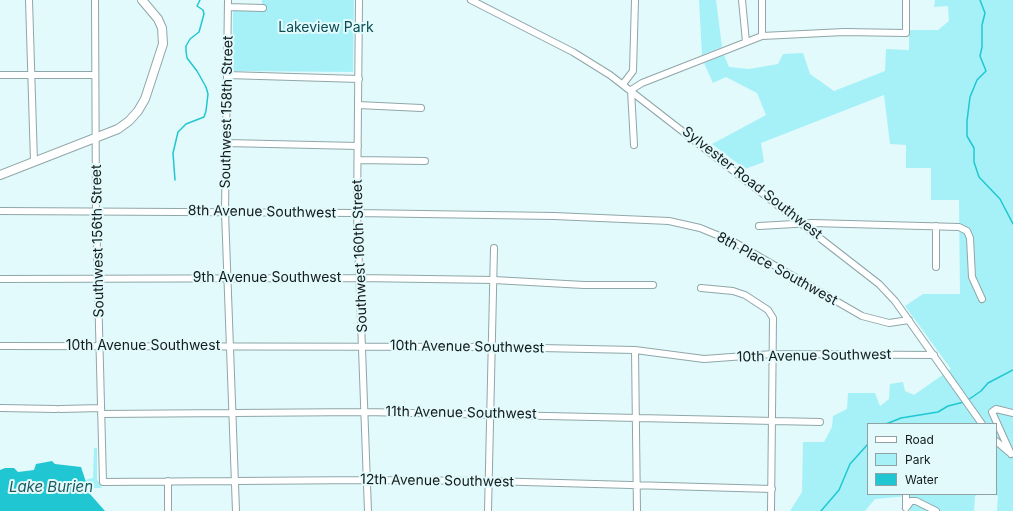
<!DOCTYPE html>
<html>
<head>
<meta charset="utf-8">
<style>
  body { margin:0 }
  #map { position:relative; width:1013px; height:511px; overflow:hidden; background:#e2fafc; font-family:Inter,sans-serif }
  canvas { display:block }
  .legend { position:absolute; left:867px; top:423px; width:130px; height:72px; box-sizing:border-box; background:#e2fafc; border:1px solid #8fa1a2; margin:0; padding:5px 7px; list-style:none; font-size:12px; color:#131b1c }
  .legend li { display:flex; align-items:center; gap:8px; height:20px }
  .legend b { width:20px; border:1px solid #8fa1a2 }
</style>
</head>
<body>
<div id="map">
<canvas width="1013" height="511"></canvas>
<ul class="legend">
<li><b style="height:5px;background:#fff"></b>Road</li>
<li><b style="height:11px;background:#a5f1f7"></b>Park</li>
<li><b style="height:11px;background:#20c7d2"></b>Water</li>
</ul>
</div>
<script>
const ctx = document.querySelector('canvas').getContext('2d');
ctx.lineJoin = 'round';
function paint(path, color) {
  ctx.fillStyle = color;
  ctx.fill(path, 'evenodd');
}
function poly(rows) {
  const path = new Path2D();
  for (const r of rows) {
    path.moveTo(r[0], r[1]);
    for (let i = 2; i < r.length; i += 2) path.lineTo(r[i], r[i + 1]);
  }
  return path;
}
function trace(path, color, width, dash) {
  ctx.strokeStyle = color;
  ctx.lineWidth = width;
  ctx.lineCap = dash ? 'butt' : 'round';
  ctx.setLineDash(dash || []);
  ctx.stroke(path);
}
function write(font, color, halo, rows, align = 'center') {
  ctx.font = font + ' Inter,sans-serif';
  ctx.lineWidth = 4;
  ctx.setLineDash([]);
  ctx.textBaseline = 'middle';
  ctx.strokeStyle = halo;
  ctx.fillStyle = color;
  for (const [text, x, y, turn = 0] of rows) {
    ctx.save();
    ctx.translate(x, y);
    ctx.rotate((+turn || 0) * Math.PI / 180);
    ctx.textAlign = isNaN(turn) ? turn : align;
    if (halo) ctx.strokeText(text, 0, 0);
    ctx.fillText(text, 0, 0);
    ctx.restore();
  }
}
paint(poly([
  [262,0,354,0,353,72,233,71,233,8,262,8],
  [699,0,716,0,722,47,702,55],
  [935,0,1013,0,1013,511,997,511,998,496,994,494,996,494,996,424,868,424,868,494,978,494,975,496,974,511,910,511,909,496,875,499,865,511,790,511,802,492,803,442,824,442,832,427,833,416,847,409,848,393,875,393,880,406,889,399,890,384,903,382,905,391,914,395,951,369,905,306,923,294,960,294,959,200,931,200,931,168,906,168,906,145,890,144,884,95,761,143,764,162,745,169,712,144,766,115,757,93,726,77,713,83,704,63,724,55,729,67,749,69,778,64,783,54,803,53,810,74,834,91,885,71,886,49,909,50,909,30,938,30,949,21,948,6,934,7],
  [94,448,97,448,97,479,102,488,91,488,89,483,86,483,85,480,93,478]
]), '#a5f1f7');
paint(poly([
  [52,461,55,464,81,467,90,494,105,511,0,511,0,470,5,468,14,468,18,472,34,470,36,464]
]), '#20c7d2');
trace(poly([
  [980,0,985,13,982,25,982,47,980,56,986,71,977,80,970,97,967,121,967,136,974,148,974,162,979,177,1000,199,1013,224],
  [175,180,173,153,178,132,186,124,204,117,206,111,208,94,206,87,197,71,187,58,186,51,186,46,190,39,199,32,204,14,203,10,197,6,200,0],
  [968,400,981,391,988,383,1013,370],
  [886,424,901,418,938,412,948,406,964,402],
  [821,511,839,490,850,464,868,444]
]), '#20c7d2', 1.5);
const minor = poly([
  [29,0,34,162],
  [95,0,96,211,103,482,367,480,489,481,772,489],
  [228,0,225,212,236,511],
  [359,0,357,213,368,511],
  [471,0,573,52,610,75,879,284,895,301,982,424],
  [742,0,746,42],
  [762,0,762,36],
  [228,7,263,8],
  [0,75,95,75],
  [227,75,359,79],
  [623,84,633,71,635,0],
  [631,90,642,83,762,36,844,32,906,33,906,0],
  [631,90,634,145],
  [358,105,421,108],
  [226,143,358,146],
  [358,160,425,161],
  [0,211,357,213,554,216,669,221,700,228,734,242,862,316,889,323,909,320],
  [759,226,812,223,959,227,967,231,970,238,972,277,982,299],
  [936,267,936,226],
  [0,279,360,278,494,280,584,285,653,285],
  [701,288,733,291,745,295,768,310,773,318,771,511],
  [0,346,493,347,635,350,704,359,773,354,934,355],
  [635,350,637,511],
  [0,408,56,409],
  [60,409,101,408],
  [101,414,365,412,820,422],
  [996,441,1010,453],
  [1011,454,992,412,996,409,1013,413],
  [906,494,906,507],
  [906,508,911,501,916,501,936,511],
  [168,511,168,481],
  [488,511,494,248]
]);
const major = poly([
  [0,175,118,129,129,121,138,111,145,99,163,44,162,28,158,19,142,0]
]);
trace(minor, '#90a6a8', 8);
trace(major, '#90a6a8', 10);
trace(minor, '#fff', 6);
trace(major, '#fff', 8);
write('14px', '#0a4d52', '#e2fafc', [
  ["Lakeview Park",326,28]
]);
write('14px', '#131b1c', '#e2fafc', [
  ["Southwest 158th Street",227,112,-89],
  ["Sylvester Road Southwest",752,183,38],
  ["8th Avenue Southwest",262,212,1],
  ["Southwest 156th Street",98,241,-91],
  ["Southwest 160th Street",360,256,-92],
  ["8th Place Southwest",777,269,29],
  ["9th Avenue Southwest",267,278],
  ["10th Avenue Southwest",143,346],
  ["10th Avenue Southwest",467,347,1],
  ["10th Avenue Southwest",814,356,-1],
  ["11th Avenue Southwest",461,413,1],
  ["12th Avenue Southwest",437,481,1]
]);
write('italic 15px', '#1c5a5e', '#e2fafc', [
  ["Lake Burien",51,487]
]);
</script>
</body>
</html>
